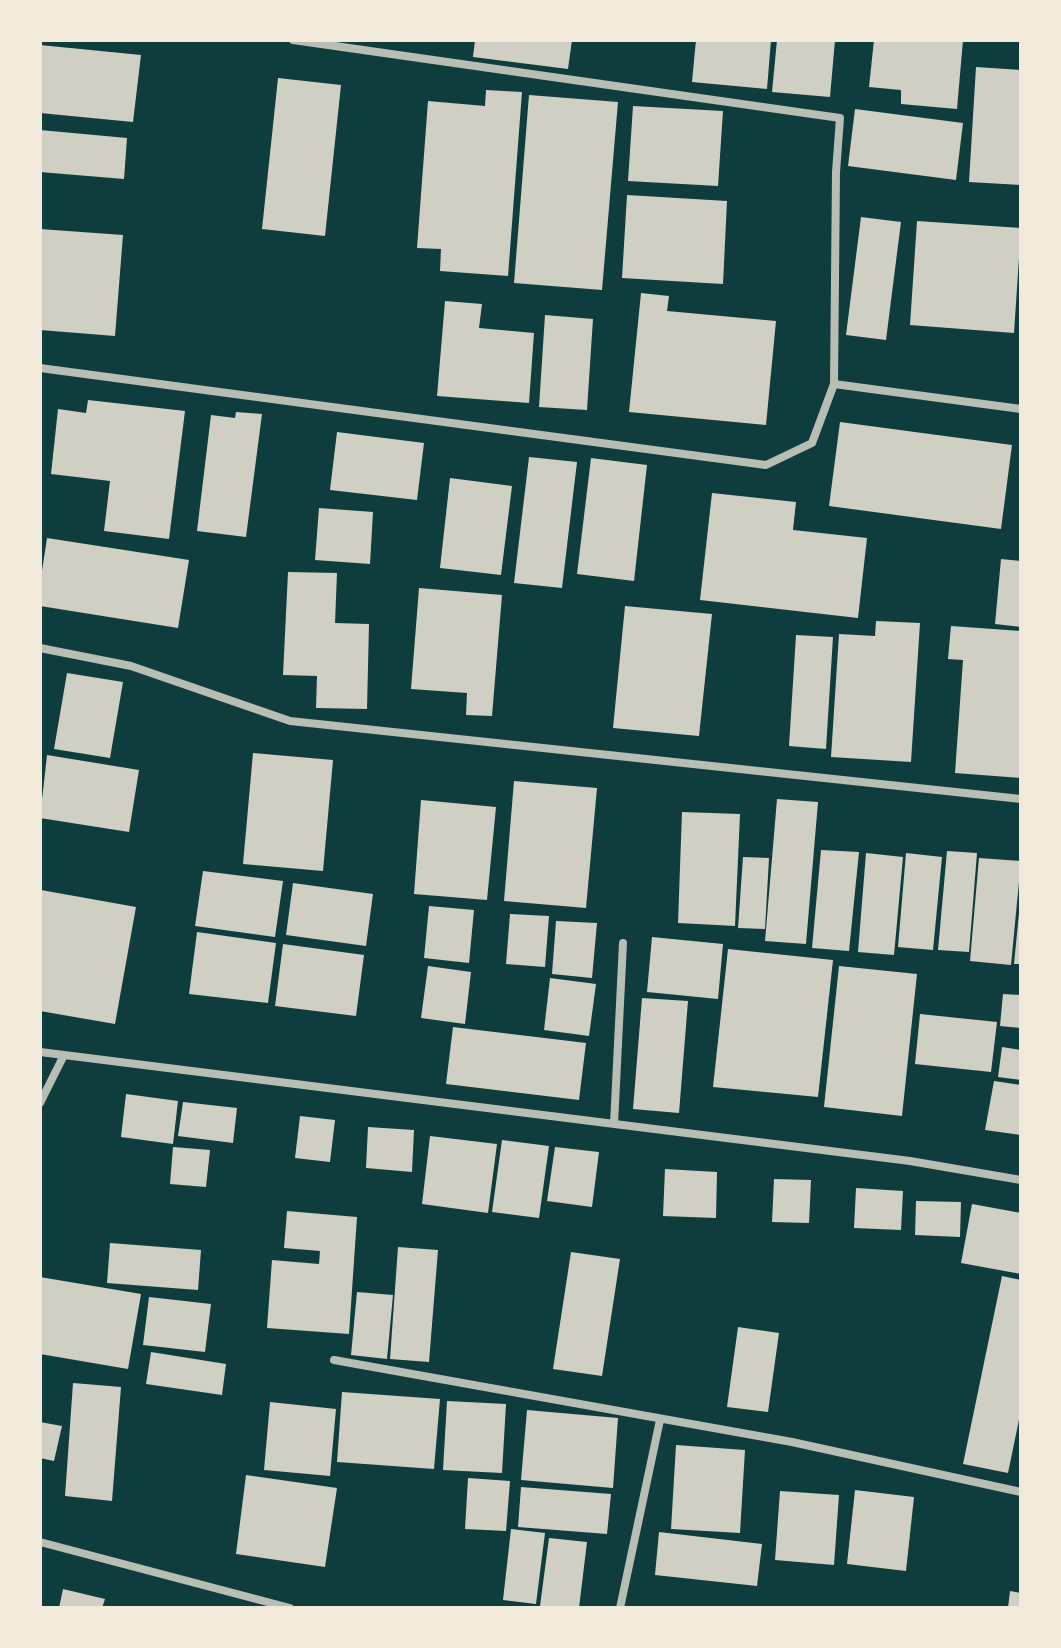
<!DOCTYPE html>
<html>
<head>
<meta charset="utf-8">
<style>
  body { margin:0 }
  #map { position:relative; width:1061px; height:1648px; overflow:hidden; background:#0f3d3e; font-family:"Work Sans",sans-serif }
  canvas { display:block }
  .frame { position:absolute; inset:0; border:42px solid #f1e9da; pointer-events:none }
</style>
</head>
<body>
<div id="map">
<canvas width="1061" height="1648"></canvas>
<div class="frame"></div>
</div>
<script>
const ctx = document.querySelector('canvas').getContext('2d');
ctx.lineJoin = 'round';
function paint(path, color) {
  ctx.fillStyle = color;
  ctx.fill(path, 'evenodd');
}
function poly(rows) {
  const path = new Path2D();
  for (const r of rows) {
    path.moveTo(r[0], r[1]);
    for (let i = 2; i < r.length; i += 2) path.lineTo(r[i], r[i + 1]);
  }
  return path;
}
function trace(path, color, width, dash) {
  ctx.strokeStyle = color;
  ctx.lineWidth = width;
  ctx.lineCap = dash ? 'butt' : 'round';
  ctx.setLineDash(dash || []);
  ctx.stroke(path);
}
paint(poly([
  [475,40,572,40,568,69,473,57],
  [696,40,771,40,767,89,692,82],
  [777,40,835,40,830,97,772,92],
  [874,40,963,40,957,109,901,104,901,90,869,87],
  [40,45,141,55,133,122,40,113],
  [976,67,1021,70,1021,185,969,182],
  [278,78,341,85,325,236,262,229],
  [486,90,522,92,508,276,440,271,441,249,417,248,428,101,485,106],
  [529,95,618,102,602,290,514,283],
  [633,106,723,111,718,186,628,181],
  [855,109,963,123,956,180,848,166],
  [40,130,127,138,124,179,40,172],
  [627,195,727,201,723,284,622,278],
  [861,217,901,222,886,340,846,335],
  [917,221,1021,228,1014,333,910,325],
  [40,229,123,235,115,336,40,330],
  [641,293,669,296,667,311,776,321,766,425,629,412],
  [445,301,482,304,479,328,534,333,529,403,437,396],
  [545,315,593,319,587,410,539,407],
  [88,400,185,411,169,539,104,531,110,481,51,474,58,409,86,413],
  [236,412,262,414,246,537,197,531,211,415,235,418],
  [840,422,1012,445,1001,529,829,506],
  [337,432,424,443,417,500,330,490],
  [529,457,577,462,562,588,514,583],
  [591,458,647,465,634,581,577,574],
  [450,478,512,486,501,575,440,568],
  [712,493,796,502,793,530,867,538,858,618,700,600],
  [319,508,373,512,370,564,315,560],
  [47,538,189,560,178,628,40,606,40,584],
  [1001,559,1021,561,1021,627,995,624],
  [288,572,337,573,335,623,369,624,367,709,316,708,317,676,283,675],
  [419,588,502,595,492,716,466,715,467,693,411,689],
  [625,606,712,614,699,736,613,728],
  [876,621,920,623,911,762,831,757,839,634,875,636],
  [951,626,1021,631,1021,778,955,773,963,660,948,659],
  [796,635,833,637,826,749,789,746],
  [67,673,123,682,110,758,54,749],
  [253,753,333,760,323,871,243,864],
  [47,755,139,770,129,832,40,818],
  [514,781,597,788,586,908,504,901],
  [777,799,818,802,806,944,765,941],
  [421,800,496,807,487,900,414,894],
  [682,812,740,814,735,926,678,923],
  [821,850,859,852,849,951,812,948],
  [947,851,977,853,969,952,938,950],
  [866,853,903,857,894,955,858,952],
  [906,853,942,857,933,950,898,947],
  [743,857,769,858,765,929,738,928],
  [979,858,1021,861,1011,965,970,961],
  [203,871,283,881,275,937,195,926],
  [293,883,373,894,366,946,286,935],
  [41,890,136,907,115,1024,40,1011],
  [429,906,474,910,469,963,424,958],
  [1019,913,1021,913,1021,964,1014,964],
  [510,914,549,916,545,967,506,964],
  [556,921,597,923,592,978,552,974],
  [197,932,276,943,268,1003,189,994],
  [652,937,723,944,718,999,647,992],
  [283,944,364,955,356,1016,275,1006],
  [728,949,833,960,818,1097,713,1087],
  [428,966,471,972,465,1024,421,1018],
  [839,966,917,974,902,1116,824,1107],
  [550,978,596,984,589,1036,544,1030],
  [1003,994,1021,995,1021,1028,1000,1026],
  [642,998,688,1001,679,1113,633,1109],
  [920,1014,997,1022,991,1072,915,1064],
  [453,1027,586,1043,579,1100,446,1084],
  [1002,1047,1021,1050,1021,1080,998,1077],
  [994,1081,1021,1085,1021,1135,985,1130],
  [126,1094,178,1101,173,1144,121,1137],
  [183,1102,237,1108,233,1143,178,1136],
  [300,1116,335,1120,330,1162,295,1158],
  [368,1127,414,1130,412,1172,366,1168],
  [430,1136,497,1144,488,1213,422,1204],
  [502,1140,549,1146,539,1218,492,1212],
  [173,1147,210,1150,206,1187,170,1184],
  [555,1147,599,1152,592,1207,547,1201],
  [665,1169,717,1172,716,1218,663,1216],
  [774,1179,811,1180,809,1223,772,1222],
  [856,1188,903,1191,901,1230,854,1228],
  [916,1201,961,1202,960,1237,915,1235],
  [972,1204,1021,1213,1021,1274,961,1263],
  [287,1211,357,1217,349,1334,267,1328,272,1260,319,1264,320,1251,284,1248],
  [110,1243,201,1250,198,1290,107,1283],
  [398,1247,438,1250,429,1362,390,1359],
  [571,1252,620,1259,602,1376,553,1369],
  [1002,1276,1021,1280,1021,1410,1008,1473,963,1464],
  [40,1277,141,1294,128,1369,40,1354],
  [357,1292,393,1295,387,1359,351,1355],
  [149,1297,211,1304,205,1352,143,1345],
  [738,1327,779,1333,768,1412,727,1407],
  [151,1352,226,1364,222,1395,146,1384],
  [73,1383,121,1387,112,1501,65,1496],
  [342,1392,440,1399,434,1469,337,1462],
  [447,1401,506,1404,502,1473,443,1470],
  [270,1402,336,1409,330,1476,264,1470],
  [527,1410,618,1418,613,1488,521,1480],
  [40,1422,62,1426,54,1461,40,1458],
  [676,1445,745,1450,740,1533,671,1529],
  [246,1475,337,1488,325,1567,236,1554],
  [468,1478,510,1481,506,1531,465,1529],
  [521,1487,611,1494,607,1534,518,1527],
  [855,1490,914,1497,906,1571,847,1564],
  [780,1491,839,1495,834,1565,775,1560],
  [511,1529,545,1533,536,1604,503,1600],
  [659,1532,762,1544,757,1586,655,1575],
  [549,1538,587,1542,579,1608,540,1606],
  [63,1589,105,1599,102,1608,59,1608],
  [1010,1591,1021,1593,1021,1608,1008,1608]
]), '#cfcfc3');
trace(poly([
  [293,40,840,118,836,172,834,384],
  [40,368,766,465,812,443,834,384,1021,409],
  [40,648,131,666,290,721,1021,799],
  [40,1052,910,1161,1021,1180],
  [40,1103,64,1055],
  [614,1124,623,943],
  [334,1360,792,1442,1021,1492],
  [40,1542,290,1608],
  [620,1608,660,1420]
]), '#b8beb3', 8);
</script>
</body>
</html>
